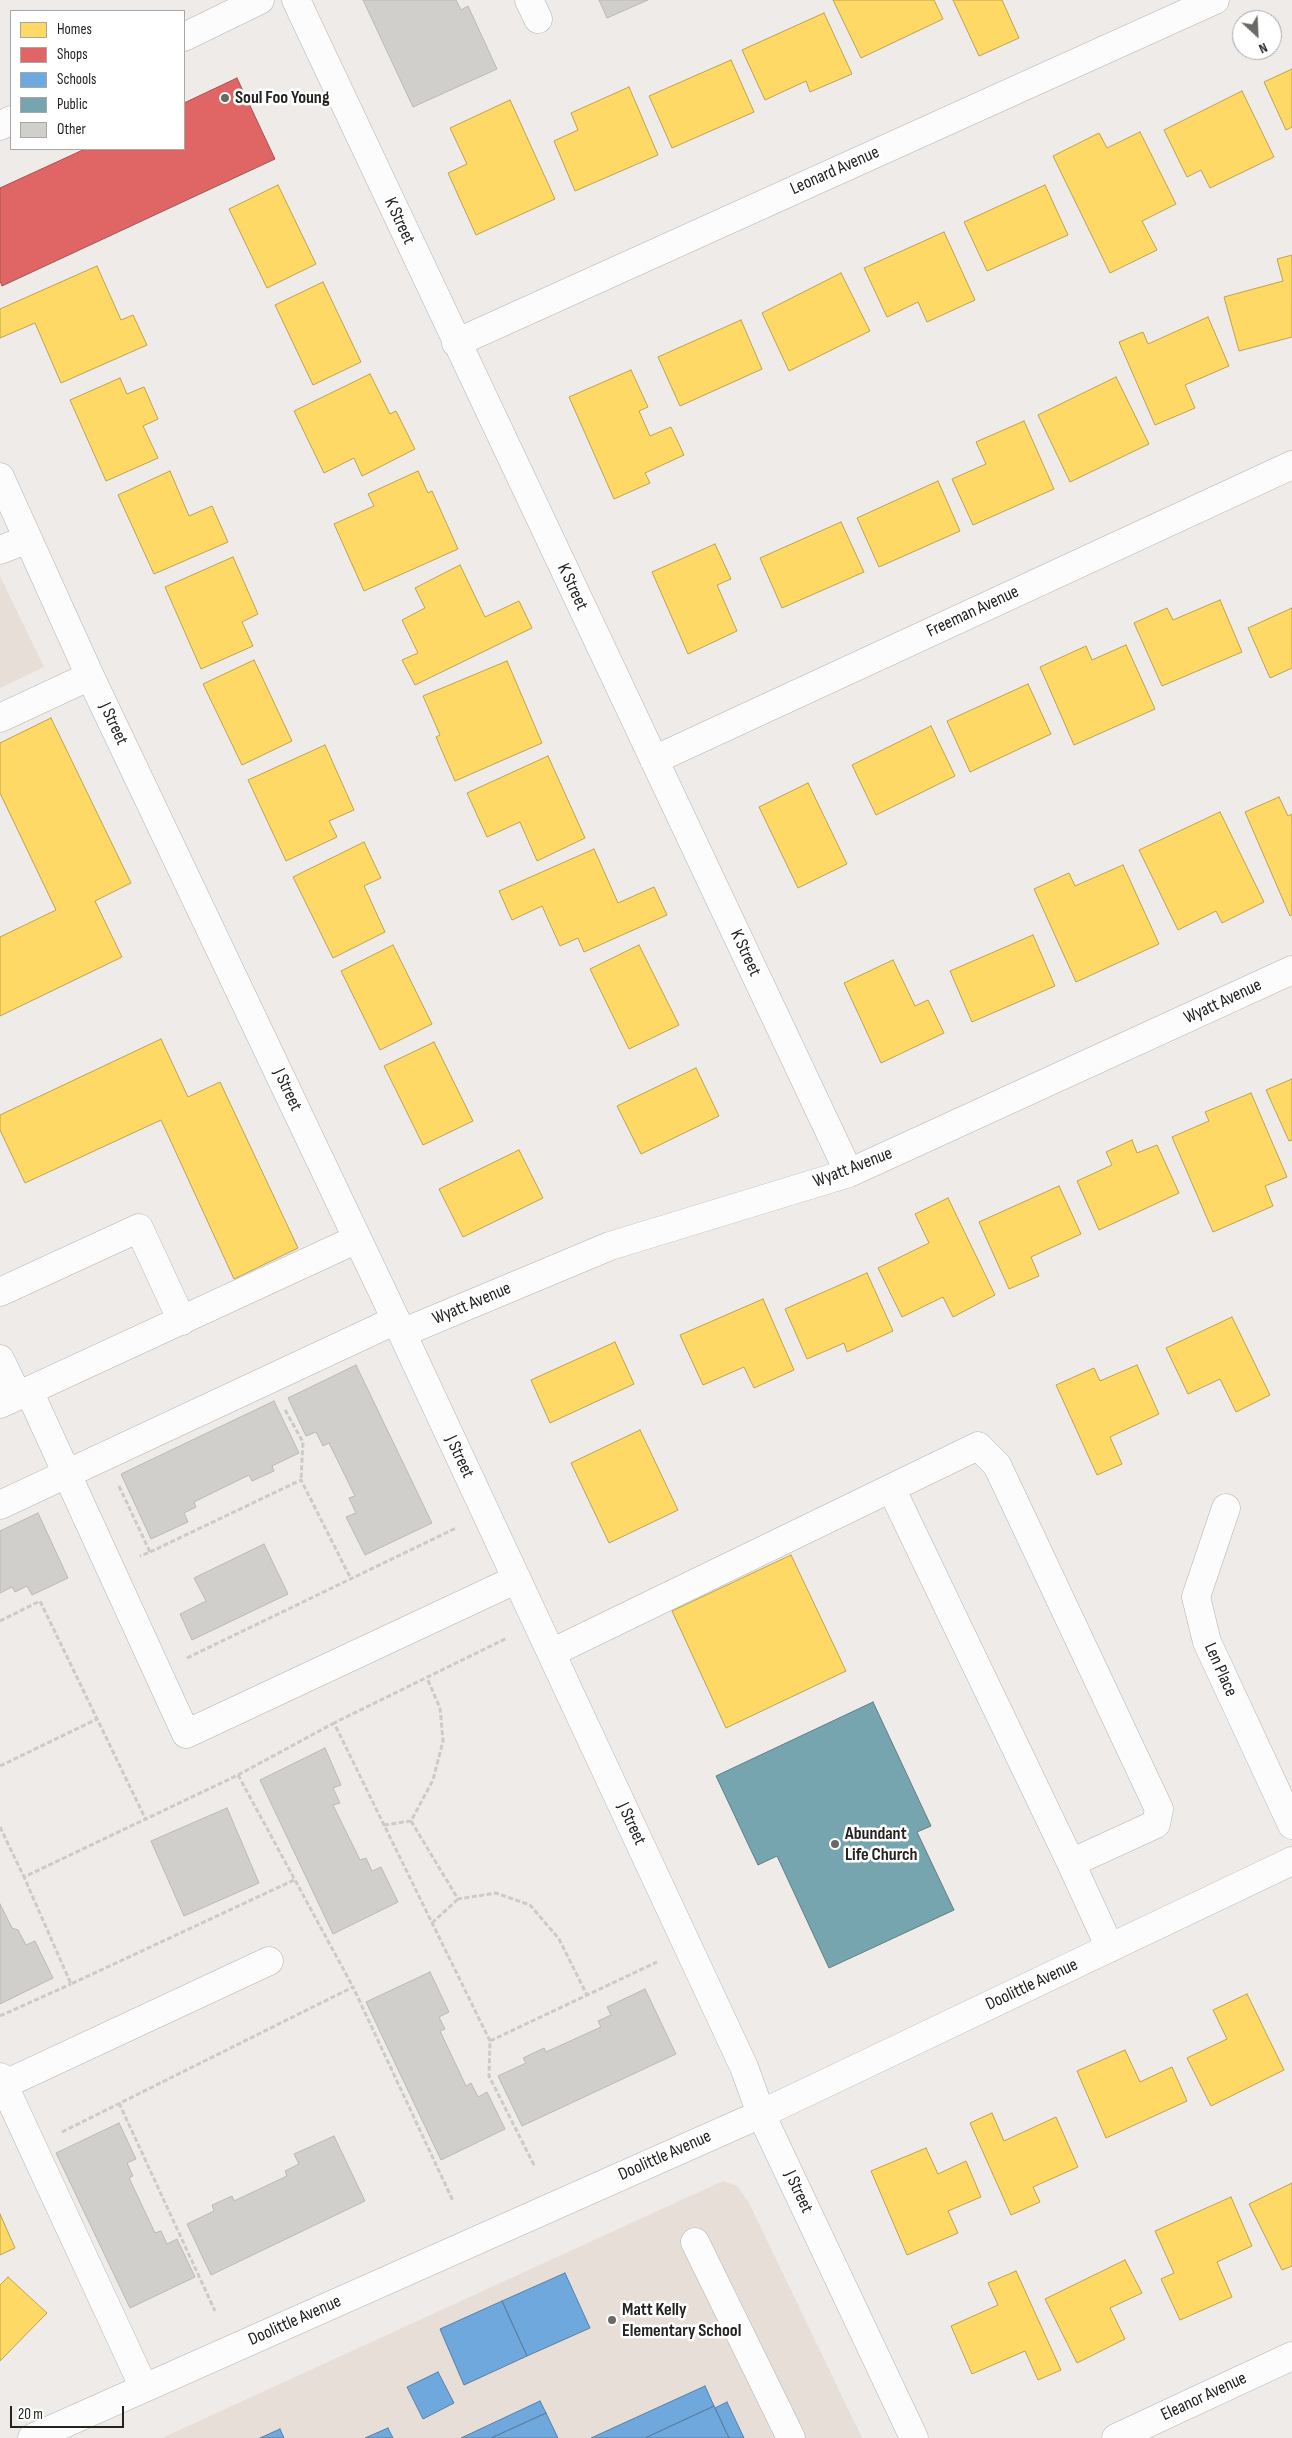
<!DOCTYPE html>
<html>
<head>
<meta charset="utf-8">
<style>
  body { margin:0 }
  #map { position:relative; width:1292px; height:2438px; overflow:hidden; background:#eeebe8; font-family:"Sofia Sans Condensed",sans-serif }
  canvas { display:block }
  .legend { position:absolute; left:10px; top:10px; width:175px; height:140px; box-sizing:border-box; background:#fff; border:1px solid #a8a7a6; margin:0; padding:6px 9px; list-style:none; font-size:15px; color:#252320 }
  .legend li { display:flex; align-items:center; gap:10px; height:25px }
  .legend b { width:25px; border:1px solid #a8a7a6 }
  .north { position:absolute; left:1232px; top:10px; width:50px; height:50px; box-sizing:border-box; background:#fff; border:1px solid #a8a7a6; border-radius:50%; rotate:155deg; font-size:14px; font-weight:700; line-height:20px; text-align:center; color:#252320 }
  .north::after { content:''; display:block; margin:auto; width:18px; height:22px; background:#6b6966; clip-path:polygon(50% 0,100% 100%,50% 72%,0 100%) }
  .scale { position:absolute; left:10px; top:2406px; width:114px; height:22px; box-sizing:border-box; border:2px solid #252320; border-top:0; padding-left:6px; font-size:15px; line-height:18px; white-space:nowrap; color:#252320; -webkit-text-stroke:4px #fff; paint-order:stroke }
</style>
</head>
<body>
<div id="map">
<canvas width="1292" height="2438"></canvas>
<ul class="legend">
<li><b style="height:14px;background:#ffd966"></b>Homes</li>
<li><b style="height:14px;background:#e06666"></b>Shops</li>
<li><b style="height:14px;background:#6fa8dc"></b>Schools</li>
<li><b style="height:14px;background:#76a5af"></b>Public</li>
<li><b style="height:14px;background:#d1cfcc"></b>Other</li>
</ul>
<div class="north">N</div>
<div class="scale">20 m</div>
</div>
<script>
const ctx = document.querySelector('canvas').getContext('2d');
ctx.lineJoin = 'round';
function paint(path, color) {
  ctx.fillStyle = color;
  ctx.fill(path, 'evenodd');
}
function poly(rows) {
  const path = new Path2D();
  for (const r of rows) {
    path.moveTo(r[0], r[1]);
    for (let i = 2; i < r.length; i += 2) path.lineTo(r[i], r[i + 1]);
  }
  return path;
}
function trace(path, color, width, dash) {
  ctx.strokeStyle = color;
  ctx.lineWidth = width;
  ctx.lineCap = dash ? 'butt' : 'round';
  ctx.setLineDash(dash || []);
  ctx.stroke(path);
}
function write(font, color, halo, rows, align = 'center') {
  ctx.font = font + ' "Sofia Sans Condensed",sans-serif';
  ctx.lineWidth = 5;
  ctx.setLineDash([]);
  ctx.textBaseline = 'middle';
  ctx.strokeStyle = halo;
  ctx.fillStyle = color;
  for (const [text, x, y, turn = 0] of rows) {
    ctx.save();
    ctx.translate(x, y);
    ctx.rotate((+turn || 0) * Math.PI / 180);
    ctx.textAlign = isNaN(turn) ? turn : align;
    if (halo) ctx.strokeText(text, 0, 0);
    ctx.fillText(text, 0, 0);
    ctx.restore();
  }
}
paint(poly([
  [0,576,44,667,0,688],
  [723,2181,737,2186,749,2203,862,2438,162,2438]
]), '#e6ded7');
const homes = poly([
  [833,0,934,0,943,19,861,58,833,0],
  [953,0,1002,0,1019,38,979,56,953,0],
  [824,13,852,74,810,92,806,81,765,100,742,50,824,13],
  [731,60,754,112,672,148,649,96,731,60],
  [1292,69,1292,127,1286,130,1264,82,1292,69],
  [629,87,658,155,575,191,554,141,578,130,571,113,629,87],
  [1242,91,1274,157,1210,188,1201,170,1187,177,1164,130,1242,91],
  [510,100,555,199,476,235,448,173,467,164,450,128,510,100],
  [1140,132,1176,204,1142,221,1157,250,1110,273,1053,156,1099,133,1107,148,1140,132],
  [278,185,316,264,267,288,229,209,278,185],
  [1045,185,1068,235,987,271,964,222,1045,185],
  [944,232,975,300,927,322,918,302,887,317,864,268,944,232],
  [1292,255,1292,337,1239,351,1224,297,1283,281,1277,259,1292,255],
  [97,266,121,320,133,315,147,345,61,383,35,323,0,338,0,309,97,266],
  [841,273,870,331,789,371,762,313,841,273],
  [323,282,361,362,313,385,275,305,323,282],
  [1208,317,1229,366,1185,385,1195,408,1155,425,1119,342,1143,332,1148,344,1208,317],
  [741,320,762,369,680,406,658,357,741,320],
  [631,370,648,407,639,411,650,436,671,427,684,455,645,473,650,483,614,499,569,397,631,370],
  [370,374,390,414,396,411,415,449,362,476,354,458,324,473,294,411,370,374],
  [1116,377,1149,444,1070,482,1038,415,1116,377],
  [120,378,127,394,144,387,158,419,143,426,158,458,106,481,70,400,120,378],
  [1024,421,1054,489,973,525,952,479,986,464,976,442,1024,421],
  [170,471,189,516,212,506,228,542,154,574,118,495,170,471],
  [418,471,428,493,432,491,458,549,364,591,334,524,374,506,368,494,418,471],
  [938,481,960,531,879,567,857,518,938,481],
  [841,522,864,572,782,608,760,558,841,522],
  [715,544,731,579,717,585,737,631,688,654,652,572,715,544],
  [233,557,258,614,242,622,253,646,201,669,165,587,233,557],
  [460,565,485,617,519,601,532,628,415,685,402,660,418,653,402,620,425,608,415,588,460,565],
  [1220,600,1242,652,1162,686,1134,623,1167,608,1173,620,1220,600],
  [1292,608,1292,668,1270,678,1248,628,1292,608],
  [1126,645,1155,709,1074,745,1040,667,1086,646,1092,660,1126,645],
  [254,660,292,741,242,765,203,684,254,660],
  [507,661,542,743,455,781,436,737,440,735,423,696,507,661],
  [1028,684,1051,734,970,772,947,721,1028,684],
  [51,718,131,883,95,901,122,957,0,1016,0,937,56,910,0,793,0,743,51,718],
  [931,726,955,776,876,815,852,765,931,726],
  [325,745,354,810,329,821,337,837,286,861,248,780,325,745],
  [548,756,585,838,537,861,520,822,487,837,467,793,548,756],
  [808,783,847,864,798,888,759,807,808,783],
  [1279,797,1288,816,1292,814,1292,915,1290,916,1245,812,1279,797],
  [1220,812,1264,902,1222,923,1216,911,1178,930,1139,850,1220,812],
  [364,842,381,878,364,886,385,932,333,958,293,877,364,842],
  [594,849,618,903,654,887,667,915,584,952,578,938,560,946,542,906,512,920,499,891,594,849],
  [1123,865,1159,944,1076,982,1034,889,1069,873,1075,886,1123,865],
  [1033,935,1055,986,972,1022,950,971,1033,935],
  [393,945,432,1024,380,1050,341,971,393,945],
  [639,945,679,1025,629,1049,590,969,639,945],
  [893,960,915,1006,928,1000,944,1033,881,1063,844,983,893,960],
  [161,1039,188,1097,220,1082,298,1248,234,1279,161,1120,25,1183,0,1130,0,1115,161,1039],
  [434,1042,473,1121,423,1145,384,1066,434,1042],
  [696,1068,719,1116,641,1154,617,1106,696,1068],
  [1292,1079,1292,1140,1289,1141,1266,1090,1292,1079],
  [1251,1093,1287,1177,1265,1186,1273,1206,1213,1232,1172,1137,1209,1121,1205,1112,1251,1093],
  [1132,1140,1137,1153,1157,1145,1179,1193,1099,1230,1077,1181,1112,1165,1106,1152,1132,1140],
  [519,1150,543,1198,463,1237,439,1189,519,1150],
  [1059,1186,1081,1234,1031,1257,1039,1276,1009,1289,979,1222,1059,1186],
  [948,1198,995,1295,953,1317,943,1297,902,1317,878,1268,929,1243,915,1214,948,1198],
  [867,1273,893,1331,847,1352,844,1343,807,1359,785,1309,867,1273],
  [763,1299,794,1370,754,1388,744,1367,703,1385,680,1335,763,1299],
  [1232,1317,1270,1395,1236,1412,1220,1379,1188,1394,1166,1348,1232,1317],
  [615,1342,634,1384,550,1423,531,1380,615,1342],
  [1137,1365,1159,1414,1110,1437,1122,1464,1097,1475,1056,1385,1094,1368,1100,1381,1137,1365],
  [640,1430,678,1510,609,1543,571,1463,640,1430],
  [791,1555,846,1671,726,1728,672,1611,791,1555],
  [1247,1994,1284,2070,1211,2106,1187,2058,1227,2039,1213,2010,1247,1994],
  [1125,2050,1140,2082,1172,2067,1187,2101,1106,2138,1077,2071,1125,2050],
  [992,2113,1004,2141,1056,2117,1078,2167,1033,2187,1040,2202,1011,2215,970,2123,992,2113],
  [926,2148,938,2174,966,2161,981,2197,948,2211,958,2233,907,2255,871,2171,926,2148],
  [1292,2183,1292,2266,1282,2270,1249,2204,1292,2183],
  [1231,2197,1252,2246,1217,2262,1232,2297,1180,2320,1161,2279,1174,2273,1155,2231,1231,2197],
  [0,2214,15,2248,0,2255,0,2214],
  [1125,2260,1142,2293,1110,2308,1125,2339,1077,2363,1045,2299,1125,2260],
  [1016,2271,1061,2370,1038,2380,1025,2351,972,2374,951,2326,998,2305,988,2283,1016,2271],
  [8,2277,47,2313,0,2361,0,2285,8,2277]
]);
paint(homes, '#ffd966');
trace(homes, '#bea251', 1);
const shops = poly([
  [237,78,275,159,2,286,0,281,0,188,85,149,184,149,184,103,237,78]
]);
paint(shops, '#e06666');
trace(shops, '#a85251', 1);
const schools = poly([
  [565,2273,590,2328,527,2356,502,2301,565,2273],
  [502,2301,527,2356,464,2385,440,2329,502,2301],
  [438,2372,454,2403,423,2419,407,2387,438,2372],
  [705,2386,714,2406,645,2438,591,2438,705,2386],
  [540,2401,546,2413,491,2438,461,2438,540,2401],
  [727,2402,744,2438,729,2438,715,2408,727,2402],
  [714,2406,729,2438,645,2438,714,2406],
  [546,2413,558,2438,491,2438,546,2413],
  [388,2428,393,2438,365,2438,388,2428],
  [280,2429,284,2438,260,2438,280,2429]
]);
paint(schools, '#6fa8dc');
trace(schools, '#5980a4', 1);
const public = poly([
  [873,1702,931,1826,917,1832,954,1910,829,1968,777,1856,758,1865,716,1776,873,1702]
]);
paint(public, '#76a5af');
trace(public, '#5e7e84', 1);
const building = poly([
  [363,0,456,0,461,10,468,6,497,69,413,107,363,0],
  [599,0,648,0,607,18,599,0],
  [356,1365,432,1523,365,1555,346,1517,356,1513,349,1498,355,1496,329,1443,323,1446,316,1432,306,1436,288,1398,356,1365],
  [274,1401,299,1453,272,1466,274,1471,252,1481,249,1475,194,1502,196,1507,184,1513,188,1522,151,1539,121,1474,274,1401],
  [38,1513,68,1578,32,1595,27,1586,15,1592,12,1587,0,1593,0,1531,38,1513],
  [264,1544,288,1594,192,1640,180,1614,206,1601,194,1578,264,1544],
  [325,1748,341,1785,333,1788,340,1803,333,1805,360,1860,366,1858,372,1871,381,1867,398,1902,333,1934,260,1780,325,1748],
  [227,1808,259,1883,184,1916,151,1841,227,1808],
  [0,1904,12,1928,18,1930,26,1945,35,1941,53,1978,0,2004,0,1904],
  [430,1972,449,2012,439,2017,445,2029,440,2031,466,2086,471,2083,478,2097,487,2092,505,2129,441,2160,366,2002,430,1972],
  [645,1989,676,2054,522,2126,498,2076,526,2063,523,2058,544,2048,546,2052,601,2027,598,2021,611,2015,607,2007,645,1989],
  [119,2123,136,2159,127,2163,133,2176,129,2178,155,2233,161,2231,167,2244,177,2239,195,2277,130,2308,56,2153,119,2123],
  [334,2136,365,2201,211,2275,187,2224,214,2211,212,2205,232,2196,234,2201,287,2176,285,2171,299,2164,294,2154,334,2136]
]);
paint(building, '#d1cfcc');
trace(building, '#bbb8b6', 1);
const minor = poly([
  [296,0,849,1173],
  [529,0,538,19],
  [184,37,260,0],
  [0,126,11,120],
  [456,343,1215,0],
  [0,477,90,676,396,1320,744,2067,761,2114,914,2438],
  [0,550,28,539],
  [0,718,90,676],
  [654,760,1292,465],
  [0,1292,139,1228,182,1321],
  [402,1333,610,1246,849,1173,1292,970],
  [0,1359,18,1396],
  [29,1391,186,1734,517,1579],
  [0,1404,357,1239],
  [891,1488,1071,1863],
  [0,1505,396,1320],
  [1226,1508,1196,1597,1207,1642,1292,1825],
  [551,1653,978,1446,997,1465,1159,1809,1156,1824,1071,1863,1110,1948],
  [0,2077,144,2388],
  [3,2085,269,1961],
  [695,2242,791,2438],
  [32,2438,761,2114,1292,1861],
  [1116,2438,1292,2356]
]);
trace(minor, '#b5b3b1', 29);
trace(poly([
  [285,1410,303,1442,301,1480],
  [119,1486,150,1552,140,1556],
  [150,1552,301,1480,351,1579],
  [0,1621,40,1601,146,1820],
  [187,1658,456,1528],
  [0,1766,97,1719],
  [238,1775,334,1723],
  [411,1821,458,1899,496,1893,530,1905,559,1939,587,1995],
  [384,1825,411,1821,433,1780,443,1741,440,1708,427,1678],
  [0,1827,24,1877],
  [294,1880,71,1984,24,1877,238,1775,353,1987],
  [432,1923,458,1899],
  [0,2016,71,1984],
  [490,2041,334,1723,507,1638],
  [119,2103,215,2311],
  [62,2132,353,1987,453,2201],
  [534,2165,489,2076,490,2041,657,1962]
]), '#cccbc9', 3, [5, 2.5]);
trace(minor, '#fcfcfc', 28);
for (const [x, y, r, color] of [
  [225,98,5,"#6b6966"],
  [835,1844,5,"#6b6966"],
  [612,2320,5,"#6b6966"]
]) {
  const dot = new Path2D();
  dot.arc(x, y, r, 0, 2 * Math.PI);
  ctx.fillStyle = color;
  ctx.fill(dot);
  trace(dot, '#fff', 2);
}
write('bold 18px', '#252320', '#fff', [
  ["Soul Foo Young",235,98],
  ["Abundant",845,1834],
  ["Life Church",845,1855],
  ["Matt Kelly",622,2310],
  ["Elementary School",622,2331]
], 'left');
write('18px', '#252320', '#fff', [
  ["Leonard Avenue",835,171,-24],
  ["K Street",399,221,65],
  ["K Street",572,587,65],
  ["Freeman Avenue",973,612,-25],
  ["J Street",113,724,65],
  ["K Street",745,953,65],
  ["Wyatt Avenue",1223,1002,-25],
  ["J Street",287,1090,65],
  ["Wyatt Avenue",853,1168,-21],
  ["Wyatt Avenue",472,1304,-23],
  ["J Street",459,1457,65],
  ["Len Place",1220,1670,66],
  ["J Street",631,1824,65],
  ["Doolittle Avenue",1032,1985,-25],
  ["Doolittle Avenue",665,2156,-24],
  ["J Street",798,2192,65],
  ["Doolittle Avenue",295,2321,-24],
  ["Eleanor Avenue",1204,2397,-25]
]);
</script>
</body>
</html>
